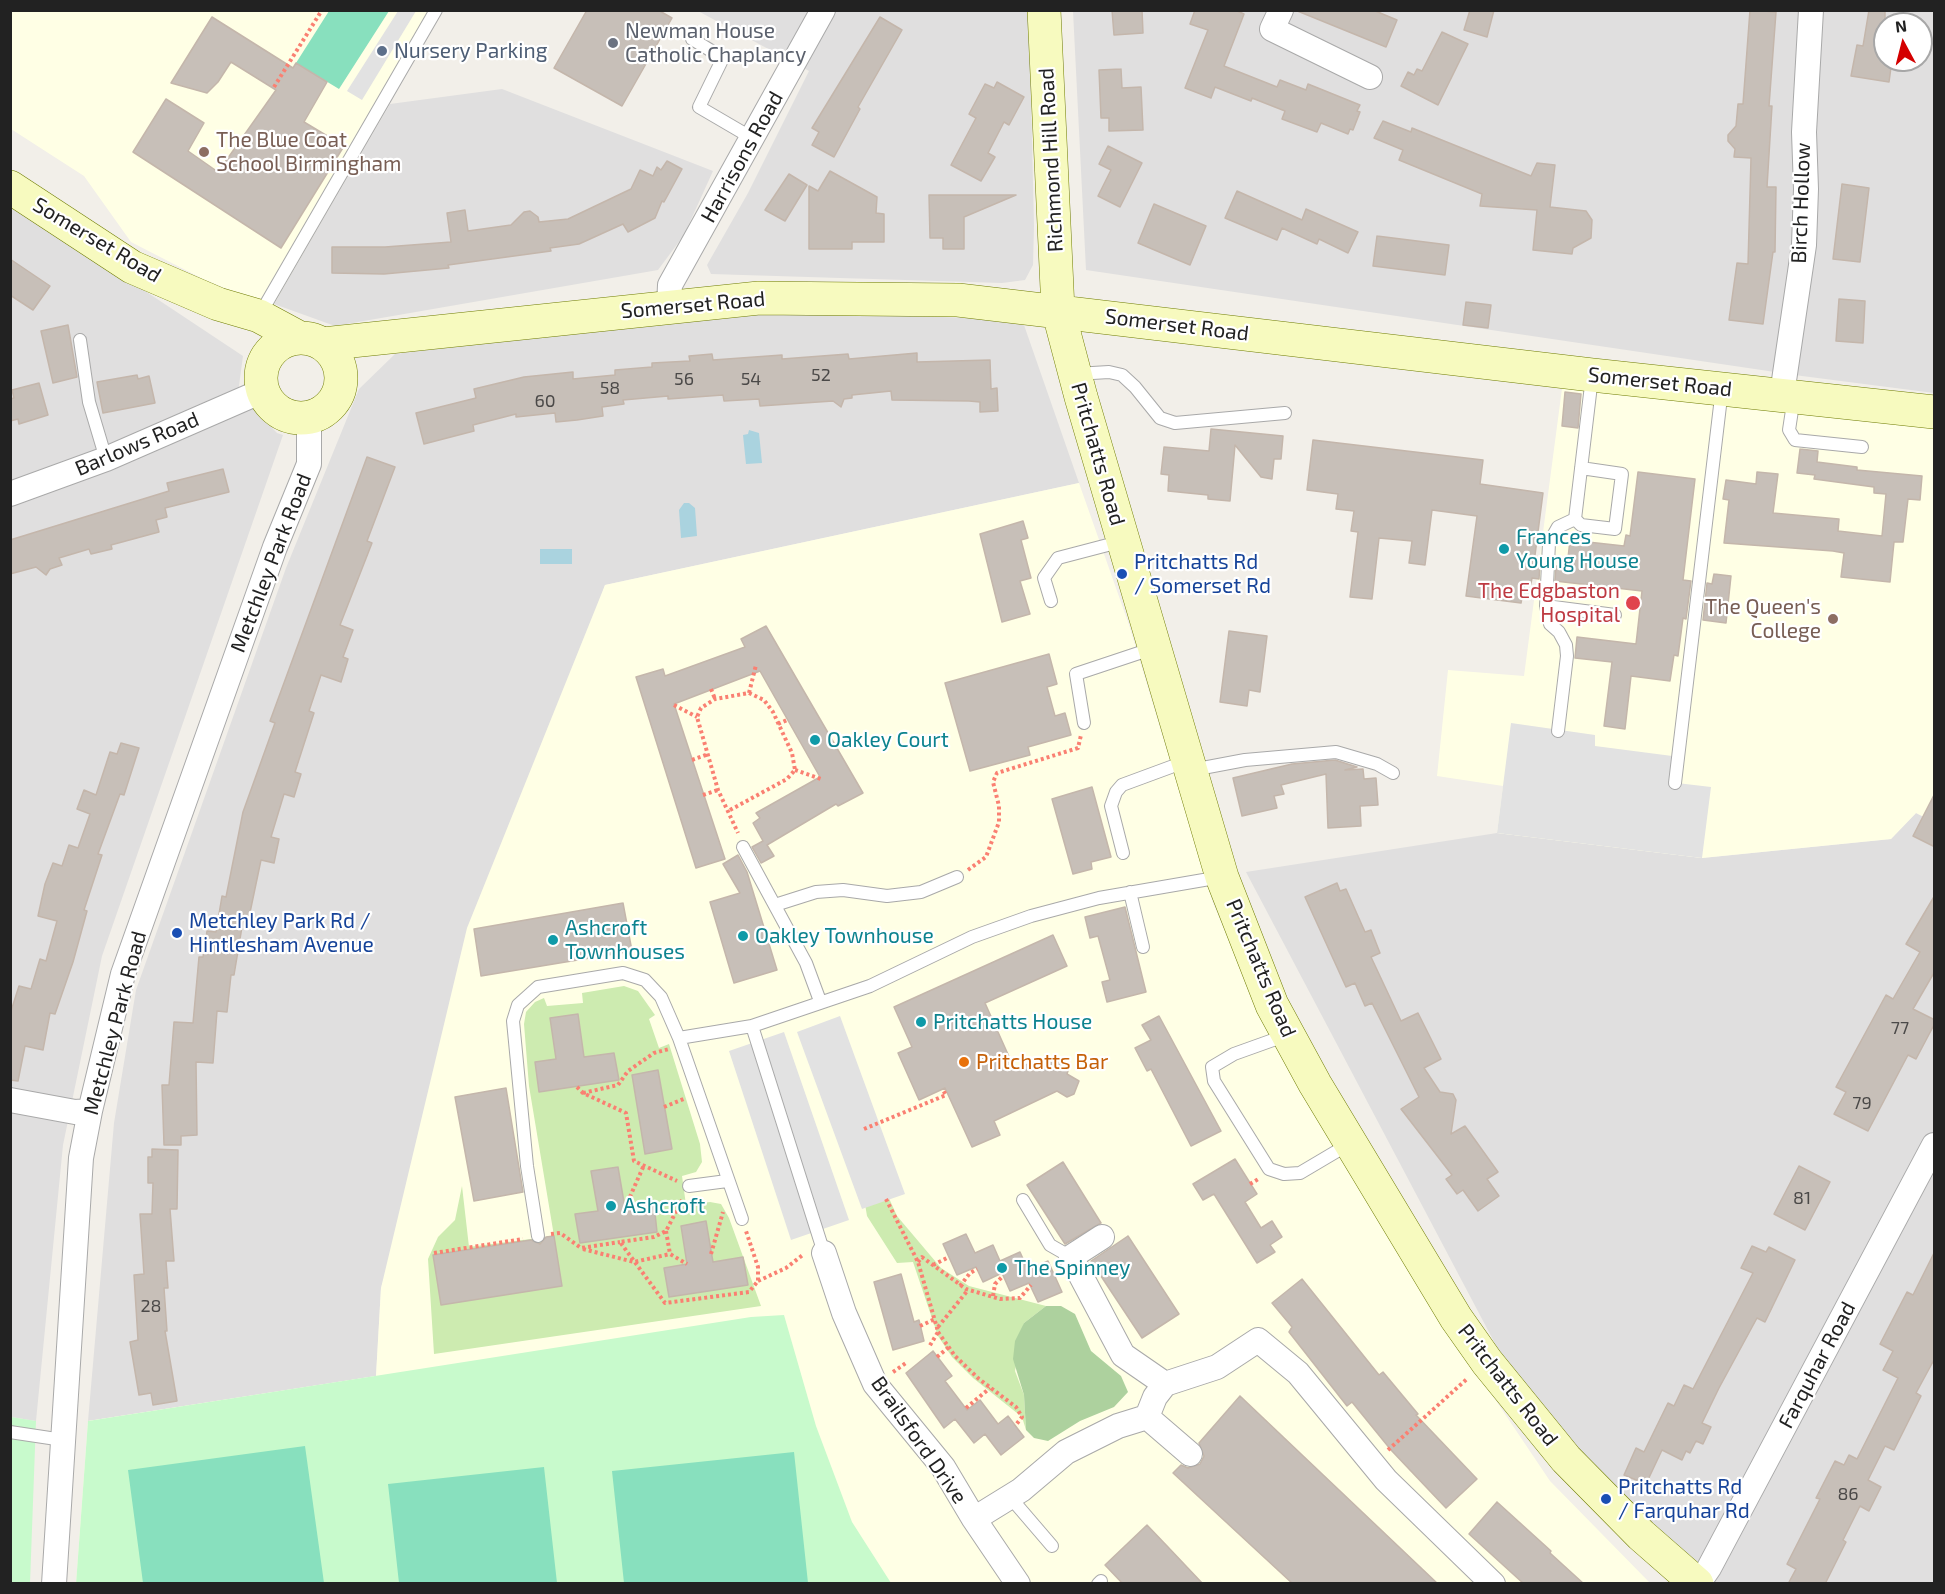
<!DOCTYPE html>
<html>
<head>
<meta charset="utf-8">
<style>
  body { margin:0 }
  #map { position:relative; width:1945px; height:1594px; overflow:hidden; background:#f2efe9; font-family:"Exo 2",sans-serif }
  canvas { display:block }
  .frame { position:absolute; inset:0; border:12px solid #222; pointer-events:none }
  .north { position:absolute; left:1873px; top:12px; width:60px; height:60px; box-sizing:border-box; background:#fff; border:2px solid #a7a7a7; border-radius:50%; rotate:353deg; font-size:16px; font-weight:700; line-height:24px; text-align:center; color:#222 }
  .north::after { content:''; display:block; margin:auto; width:21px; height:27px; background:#d40000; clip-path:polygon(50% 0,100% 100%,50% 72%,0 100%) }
</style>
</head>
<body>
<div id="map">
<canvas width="1945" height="1594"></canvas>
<div class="frame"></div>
<div class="north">N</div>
</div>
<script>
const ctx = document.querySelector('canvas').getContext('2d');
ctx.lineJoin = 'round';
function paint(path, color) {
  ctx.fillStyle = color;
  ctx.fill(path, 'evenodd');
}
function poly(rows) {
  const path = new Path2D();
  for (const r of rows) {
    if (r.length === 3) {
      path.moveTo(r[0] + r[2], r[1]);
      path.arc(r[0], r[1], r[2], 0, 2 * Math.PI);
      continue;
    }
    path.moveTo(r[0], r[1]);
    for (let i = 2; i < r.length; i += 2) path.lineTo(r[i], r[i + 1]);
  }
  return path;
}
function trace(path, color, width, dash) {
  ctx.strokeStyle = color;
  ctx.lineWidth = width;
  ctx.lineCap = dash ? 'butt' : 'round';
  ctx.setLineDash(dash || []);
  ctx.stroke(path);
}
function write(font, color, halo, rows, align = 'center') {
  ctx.font = font + ' "Exo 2",sans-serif';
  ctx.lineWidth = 4.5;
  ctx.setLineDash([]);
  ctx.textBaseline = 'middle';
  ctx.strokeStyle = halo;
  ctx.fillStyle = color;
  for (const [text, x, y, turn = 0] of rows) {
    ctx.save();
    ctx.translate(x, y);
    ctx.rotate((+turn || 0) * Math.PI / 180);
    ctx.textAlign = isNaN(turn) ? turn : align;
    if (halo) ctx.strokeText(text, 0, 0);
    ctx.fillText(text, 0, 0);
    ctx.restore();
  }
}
paint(poly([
  [698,11,1029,11,1034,226,1033,265,1025,280,1002,283,711,274,707,265,748,193,809,71],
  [1073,11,1934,11,1934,393,1802,376,1086,270],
  [1885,24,1921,24,1921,60,1885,60],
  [502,89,713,171,684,235,658,270,335,326,274,304,390,104],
  [11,202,243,356,238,393,277,433,283,435,102,956,63,1145,36,1421,11,1417],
  [749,311,973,318,1024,325,1079,483,605,585,381,1288,376,1376,88,1421,114,1123,136,990,286,568,359,389,395,354],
  [1916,813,1934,822,1934,1583,1711,1583,1579,1456,1500,1353,1246,872,1497,833,1702,858,1891,839]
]), '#e0dfdf');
paint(poly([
  [10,11,442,11,274,304,254,300,203,279,131,242,84,176,11,129],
  [1563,381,1934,425,1934,822,1916,813,1891,839,1702,858,1497,833,1503,786,1437,776,1448,670,1524,676],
  [1079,483,1129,625,1213,903,1243,974,1445,1325,1550,1481,1650,1583,76,1584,88,1421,376,1376,381,1288,467,928,605,585]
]), '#ffffe5');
paint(poly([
  [624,986,638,991,655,1015,649,1019,659,1048,669,1044,700,1144,702,1162,696,1172,682,1176,686,1205,710,1202,721,1204,729,1218,761,1306,434,1354,428,1259,438,1237,455,1220,462,1186,469,1247,554,1236,529,1086,524,1024,526,1012,535,1002,544,998,547,1006,583,1003,582,993],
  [888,1196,897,1216,941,1268,969,1286,1046,1306,1024,1323,1015,1371,1024,1395,1026,1430,1022,1417,973,1378,952,1357,938,1336,913,1262,897,1263,867,1216,865,1204]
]), '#cdebb0');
paint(poly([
  [1046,1306,1061,1306,1075,1314,1091,1351,1121,1376,1128,1392,1114,1407,1080,1421,1048,1441,1034,1438,1026,1430,1024,1395,1013,1359,1015,1341,1024,1323]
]), '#add19e');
paint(poly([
  [784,1315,816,1426,852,1522,891,1583,76,1584,88,1421,751,1317],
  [11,1417,36,1421,30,1583,11,1584]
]), '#c8facc');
paint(poly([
  [329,11,389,11,339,89,296,63],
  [305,1446,324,1583,143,1583,128,1470],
  [794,1452,808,1583,624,1583,612,1471],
  [544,1467,557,1583,399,1583,388,1484]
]), '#88e0be');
paint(poly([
  [398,11,416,11,362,100,347,91],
  [1511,723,1595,735,1595,746,1680,757,1677,783,1711,787,1702,858,1497,833],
  [840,1016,905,1194,862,1209,797,1032],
  [784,1032,849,1220,791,1240,729,1051]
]), '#e2e2e2');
paint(poly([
  [749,430,759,433,762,463,746,464,743,435,748,434],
  [684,503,689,503,695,508,697,536,681,538,679,510],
  [540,549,572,549,572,564,540,564]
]), '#aad3df');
const building = poly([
  [587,10,658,10,672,18,622,106,554,68,587,10],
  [1112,10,1142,10,1143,33,1114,35,1112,10],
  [1195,10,1235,10,1244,14,1224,66,1277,87,1280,80,1306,90,1308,84,1360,105,1357,111,1360,112,1353,130,1350,129,1348,134,1321,123,1317,132,1282,119,1285,111,1252,98,1251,101,1215,87,1211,98,1185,88,1208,30,1190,24,1195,10],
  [1295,10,1373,10,1397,20,1386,47,1295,10],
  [1470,10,1494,10,1487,37,1464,30,1470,10],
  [1750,10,1776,12,1769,106,1772,106,1767,187,1776,187,1775,252,1773,252,1763,324,1729,320,1737,263,1748,264,1751,158,1734,157,1735,149,1728,141,1728,135,1736,126,1738,104,1743,104,1750,10],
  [1869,10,1885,10,1885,60,1892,60,1889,82,1851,76,1857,45,1863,46,1869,10],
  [212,17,293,68,296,63,327,82,304,122,344,146,281,248,133,152,166,99,204,123,188,151,218,172,276,90,231,62,218,82,207,93,171,83,212,17],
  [880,17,902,30,858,107,860,109,834,157,812,145,819,132,812,128,880,17],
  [1442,32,1468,44,1438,105,1401,86,1408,72,1414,75,1417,69,1422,71,1442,32],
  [1121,69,1122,88,1141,87,1143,130,1109,131,1109,118,1101,118,1099,70,1121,69],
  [997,82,1024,97,1009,125,1004,122,988,153,995,157,981,181,951,165,976,118,969,114,985,84,994,88,997,82],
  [1383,121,1411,132,1412,128,1531,176,1537,163,1555,165,1550,207,1586,211,1592,220,1591,238,1573,248,1572,254,1533,250,1537,210,1480,206,1482,194,1399,160,1403,150,1374,138,1383,121],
  [1108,146,1142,163,1120,207,1098,196,1111,170,1099,164,1108,146],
  [667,161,682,169,664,202,662,201,655,218,628,232,623,224,579,244,550,248,551,251,448,265,449,268,384,274,332,273,332,247,385,247,451,242,447,213,465,210,468,231,511,225,524,212,530,211,538,217,539,222,568,219,631,189,640,170,653,176,657,167,661,170,667,161],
  [830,171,877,197,876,213,884,214,884,242,852,242,852,249,809,249,809,186,818,191,830,171],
  [789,174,807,185,785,221,765,210,789,174],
  [1842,184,1869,188,1860,262,1833,259,1842,184],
  [1237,191,1302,220,1306,209,1358,232,1348,253,1319,239,1317,244,1282,228,1277,240,1225,218,1237,191],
  [929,195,1016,195,964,217,964,249,943,249,943,238,930,238,929,195],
  [1154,204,1206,226,1190,265,1138,243,1154,204],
  [1377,236,1449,245,1445,275,1373,266,1377,236],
  [10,259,50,286,33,310,10,295,10,259],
  [1839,299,1865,301,1863,343,1836,341,1839,299],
  [1466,302,1491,305,1488,328,1463,325,1466,302],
  [68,325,77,377,53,383,41,331,68,325],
  [917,353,917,362,990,360,991,389,997,388,998,411,980,412,980,402,969,401,892,400,891,391,852,395,852,398,844,399,841,407,833,401,760,406,759,399,724,401,723,395,668,399,668,396,623,400,624,404,602,407,603,416,577,420,556,422,555,413,516,417,516,414,473,425,474,431,424,444,416,413,476,398,474,389,524,377,573,372,573,379,615,375,615,370,652,367,652,363,690,361,689,356,712,354,713,360,782,355,782,359,848,354,849,359,917,353],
  [137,375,138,379,149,376,155,403,103,413,97,382,137,375],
  [39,383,48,415,19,424,18,419,10,421,10,399,14,398,12,390,39,383],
  [1565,392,1581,394,1578,428,1562,426,1565,392],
  [1211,429,1283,436,1281,459,1274,459,1272,479,1261,477,1235,445,1230,501,1208,499,1208,495,1168,491,1169,475,1161,474,1164,447,1209,451,1211,429],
  [1313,440,1483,460,1480,484,1543,493,1534,563,1540,564,1539,579,1532,578,1531,584,1525,583,1521,603,1466,596,1477,516,1432,510,1425,565,1409,563,1412,541,1379,538,1372,599,1350,597,1358,532,1351,531,1354,511,1336,509,1338,494,1307,490,1313,440],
  [1800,449,1818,451,1817,462,1857,467,1857,470,1922,476,1920,500,1908,499,1903,542,1894,542,1890,582,1841,577,1844,553,1833,551,1724,543,1729,500,1723,499,1726,480,1756,484,1757,472,1778,474,1773,513,1839,519,1838,531,1882,536,1886,494,1874,493,1874,487,1814,479,1815,475,1797,473,1800,449],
  [367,457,395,467,367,541,372,543,340,625,353,630,343,657,348,659,341,682,321,675,309,711,314,713,295,772,301,774,294,797,284,794,271,837,279,839,274,863,261,860,248,922,243,921,234,975,231,975,227,1012,217,1011,213,1063,196,1062,197,1135,181,1136,181,1145,164,1145,162,1085,169,1085,174,1022,193,1023,199,957,203,957,207,931,216,932,222,896,226,897,243,812,275,723,270,721,367,457],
  [223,469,229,492,165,508,167,517,156,520,159,532,111,545,112,549,91,554,89,549,59,558,62,565,50,569,46,575,36,567,10,574,10,540,169,491,167,483,223,469],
  [1638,472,1695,479,1683,580,1691,581,1686,619,1683,618,1678,656,1674,655,1670,681,1631,676,1625,729,1604,726,1612,662,1575,658,1577,637,1636,644,1642,591,1555,581,1556,566,1567,567,1570,540,1624,546,1626,535,1630,536,1638,472],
  [1023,521,1028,538,1021,540,1031,578,1020,581,1030,614,1002,622,980,534,1023,521],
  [1714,574,1731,576,1726,623,1703,620,1707,583,1712,584,1714,574],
  [766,626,863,793,838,806,836,804,767,845,774,856,761,863,752,847,763,841,753,823,760,818,756,813,820,777,760,671,674,704,725,859,696,868,636,677,663,669,665,676,745,647,741,639,766,626],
  [1229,631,1267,636,1260,692,1249,690,1247,706,1220,702,1229,631],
  [1049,654,1057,684,1047,687,1055,716,1065,713,1071,735,1028,747,1030,755,970,771,945,683,1049,654],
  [121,743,139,748,124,795,120,794,98,854,102,855,84,910,87,911,73,962,55,1014,50,1013,43,1050,25,1046,18,1081,10,1080,10,1014,19,986,31,989,40,959,46,961,57,921,38,916,45,884,53,863,62,866,69,845,78,848,90,814,77,809,84,790,96,795,110,752,117,754,121,743],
  [1335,760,1357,767,1345,770,1363,769,1364,779,1376,778,1378,805,1360,806,1361,826,1328,828,1326,774,1281,785,1284,794,1274,796,1277,808,1242,816,1233,778,1292,764,1335,760],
  [1092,787,1111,857,1091,862,1092,869,1073,874,1052,799,1092,787],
  [1935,793,1935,847,1913,836,1935,793],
  [738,855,747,872,777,970,734,983,710,902,740,893,723,864,738,855],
  [1337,883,1340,891,1346,889,1365,932,1371,930,1380,953,1371,957,1401,1021,1418,1013,1441,1059,1424,1068,1440,1092,1453,1094,1456,1100,1451,1134,1465,1126,1498,1172,1487,1179,1499,1196,1478,1211,1463,1190,1457,1194,1446,1179,1452,1175,1401,1109,1419,1097,1372,1003,1365,1006,1355,983,1346,987,1305,897,1337,883],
  [1935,895,1935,971,1913,1009,1935,1020,1935,1023,1916,1059,1908,1055,1868,1131,1834,1114,1846,1092,1836,1087,1886,995,1893,999,1920,952,1906,944,1935,895],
  [623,903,632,951,481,976,474,929,623,903],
  [1125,907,1146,992,1107,1002,1102,982,1110,980,1098,936,1090,938,1085,917,1125,907],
  [1053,935,1067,966,985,1003,1015,1070,1028,1064,1032,1071,1058,1057,1070,1064,1067,1074,1079,1081,1074,1094,1067,1097,1057,1091,994,1121,1000,1135,972,1147,945,1088,919,1100,898,1053,912,1047,894,1007,1053,935],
  [578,1014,584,1057,614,1053,619,1080,539,1092,535,1062,556,1059,550,1018,578,1014],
  [1159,1016,1221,1131,1191,1146,1151,1069,1147,1071,1135,1048,1151,1040,1142,1025,1159,1016],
  [658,1070,672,1149,645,1154,632,1075,658,1070],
  [506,1088,523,1192,474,1201,455,1097,506,1088],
  [152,1149,178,1150,177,1209,170,1209,174,1261,166,1261,168,1288,164,1288,167,1331,165,1331,177,1401,153,1405,151,1393,139,1395,130,1342,138,1340,134,1275,144,1274,140,1214,152,1214,153,1183,148,1183,148,1157,152,1157,152,1149],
  [1235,1159,1257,1194,1245,1202,1261,1228,1272,1221,1282,1237,1270,1245,1275,1252,1257,1263,1214,1194,1203,1200,1193,1184,1235,1159],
  [1063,1162,1101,1223,1065,1244,1027,1185,1063,1162],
  [1799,1166,1830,1182,1805,1230,1774,1214,1799,1166],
  [618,1167,625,1208,654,1204,657,1232,580,1243,575,1214,598,1211,591,1171,618,1167],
  [706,1221,713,1262,743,1257,748,1285,669,1297,664,1268,687,1264,681,1226,706,1221],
  [966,1234,975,1253,993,1245,1000,1261,1020,1252,1028,1270,1048,1261,1062,1292,1038,1302,1029,1283,1010,1291,1002,1273,983,1282,976,1267,957,1275,943,1244,966,1234],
  [554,1236,562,1286,441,1305,433,1255,531,1240,540,1244,546,1237,554,1236],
  [1128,1236,1179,1314,1142,1338,1091,1261,1128,1236],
  [1752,1246,1766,1252,1769,1247,1795,1260,1765,1322,1757,1318,1719,1388,1702,1423,1711,1427,1703,1444,1696,1441,1690,1453,1686,1451,1682,1460,1662,1450,1646,1484,1624,1475,1636,1448,1644,1452,1668,1403,1674,1406,1684,1385,1693,1389,1753,1273,1741,1268,1752,1246],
  [1935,1251,1935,1358,1916,1393,1921,1396,1894,1450,1885,1446,1868,1480,1881,1487,1869,1511,1860,1506,1843,1540,1846,1542,1825,1584,1788,1584,1796,1569,1787,1564,1820,1499,1816,1498,1835,1461,1844,1465,1849,1455,1857,1459,1898,1378,1883,1370,1893,1351,1880,1344,1907,1292,1913,1295,1935,1251],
  [901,1274,914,1322,919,1320,924,1341,893,1350,874,1282,901,1274],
  [1302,1279,1379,1375,1383,1372,1418,1414,1416,1415,1477,1479,1446,1508,1391,1450,1352,1402,1347,1406,1289,1332,1292,1327,1272,1303,1302,1279],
  [933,1351,952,1376,945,1381,967,1410,980,1400,998,1424,1008,1416,1024,1437,1001,1455,985,1434,974,1443,955,1419,944,1428,906,1373,933,1351],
  [1240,1396,1438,1584,1293,1584,1173,1473,1181,1465,1188,1468,1200,1464,1204,1456,1199,1443,1240,1396],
  [1497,1502,1551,1551,1550,1553,1584,1584,1524,1584,1469,1534,1497,1502],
  [1147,1525,1168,1547,1203,1584,1123,1584,1105,1565,1147,1525]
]);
paint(building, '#c7bfb8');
trace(building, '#c4b6ab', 1.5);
const lane = poly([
  [692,39,723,58,699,107,752,138],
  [259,316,436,10],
  [80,340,89,402,106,459],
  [1076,374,1109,372,1122,375,1135,387,1160,418,1175,423,1285,413],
  [1794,397,1789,430,1795,440,1862,447],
  [1575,519,1581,525,1615,529,1622,474,1581,468],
  [1051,601,1044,578,1058,558,1123,541],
  [1546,606,1615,615],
  [1084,723,1076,674,1154,648],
  [1558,731,1567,656,1566,645,1559,632,1550,624,1546,606,1549,543,1558,527,1575,519,1592,377],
  [1192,770,1245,760,1336,752,1377,764,1393,773],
  [1675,783,1722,389],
  [743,847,806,963,820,1001],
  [1123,853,1111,806,1116,792,1122,785,1187,761],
  [1130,892,1143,947],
  [775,905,816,892,843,890,887,896,921,892,957,877],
  [1287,1035,1234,1054,1212,1067,1214,1081,1269,1169,1284,1174,1300,1173,1349,1144],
  [679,1038,752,1026],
  [689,1186,727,1181],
  [1023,1200,1050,1245,1071,1257],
  [538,1236,527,1166,513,1021,518,1005,538,987,623,973,645,980,661,997,679,1038,742,1219],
  [824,1253,752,1026,870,986,972,937,1031,916,1099,898,1221,877],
  [10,1432,63,1440],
  [1010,1497,1052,1546],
  [1098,1584,1101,1581]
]);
const street = poly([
  [1281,10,1272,29,1370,77],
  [669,306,670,285,823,10],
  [1782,394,1804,245,1806,189,1804,132,1811,10],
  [10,494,106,459,262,391],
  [10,1100,75,1112,90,1111],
  [1102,1237,1071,1257,1123,1355,1165,1384],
  [824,1253,844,1313,875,1384,943,1467,974,1519,1018,1584],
  [1147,1417,1155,1397,1165,1384,1217,1367,1258,1340,1298,1373,1386,1480,1493,1584],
  [974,1519,1021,1490,1066,1452,1118,1426,1147,1417,1190,1454],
  [54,1584,81,1158,90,1111,123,974,275,547,309,464,309,418],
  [1698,1584,1709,1568,1934,1145]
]);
const secondary = poly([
  [1044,10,1058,310,1081,397,1222,877,1272,1005,1315,1084,1456,1318,1487,1362,1566,1459,1641,1535,1697,1584],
  [10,187,132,267,218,304,259,316,298,337],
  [301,378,40],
  [323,344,759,298,958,300,1592,375,1934,412]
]);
trace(lane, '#a9a9a9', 14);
trace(street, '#a9a9a9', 26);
trace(secondary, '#707d05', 34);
trace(poly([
  [274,87,322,10],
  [711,689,715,699],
  [749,693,756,665],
  [674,705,697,717],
  [778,724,787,720],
  [692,760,706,755],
  [795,770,821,779],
  [703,795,718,790],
  [730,810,787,779,795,770,792,753,773,712,764,700,749,693,715,699,701,708,697,717,718,790,738,833],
  [968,870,986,857,999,822,999,806,993,782,997,773,1078,748,1081,735],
  [577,1087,583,1093,626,1113,634,1161,677,1181],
  [583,1093,618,1085,628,1071,654,1053,669,1049],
  [664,1107,686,1098],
  [864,1129,946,1095,942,1089],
  [1250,1184,1260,1178],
  [886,1199,918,1262,937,1328,938,1332,929,1347],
  [682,1200,666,1231,654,1237,620,1242,665,1303,749,1292,758,1281,758,1267,746,1231],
  [625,1208,644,1165],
  [666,1231,670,1254,687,1264],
  [551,1234,560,1233,581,1248,620,1242],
  [583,1249,634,1262,670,1254],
  [434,1253,523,1239],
  [711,1254,723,1212],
  [918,1262,922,1257,966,1289,1000,1299,1020,1298,1031,1285],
  [933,1265,949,1257],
  [758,1281,786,1268,804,1254],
  [960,1286,970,1273,977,1269],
  [993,1296,995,1284,1003,1276],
  [920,1326,935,1319],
  [938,1327,968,1290],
  [938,1332,955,1356,979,1379,1016,1407,1022,1417,1015,1426],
  [937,1357,949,1347],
  [893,1372,906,1363],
  [966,1408,990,1388],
  [1388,1450,1467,1379]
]), '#fa8072', 4, [3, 3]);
trace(lane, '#fff', 12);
trace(street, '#fff', 24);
trace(secondary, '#f7fabf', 33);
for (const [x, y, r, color] of [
  [613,43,6,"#6b7280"],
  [382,51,6,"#5c6f8a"],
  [204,152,6,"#8d6e63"],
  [1504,549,6,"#0f9aa8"],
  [1122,574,6,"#1a4fb4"],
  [1633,603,8,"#e0444e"],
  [1833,619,6,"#8d6e63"],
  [815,740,6,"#0f9aa8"],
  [177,933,6,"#1a4fb4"],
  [743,936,6,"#0f9aa8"],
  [553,940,6,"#0f9aa8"],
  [921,1022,6,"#0f9aa8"],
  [964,1062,6,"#e8710a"],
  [611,1206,6,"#0f9aa8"],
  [1002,1268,6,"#0f9aa8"],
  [1606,1499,6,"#1a4fb4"]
]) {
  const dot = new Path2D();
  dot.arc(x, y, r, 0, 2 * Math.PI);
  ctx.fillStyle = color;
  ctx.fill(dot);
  trace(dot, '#fff', 2);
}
write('18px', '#4b4948', null, [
  ["52",821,375],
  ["56",684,379],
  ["54",751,379],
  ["58",610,388],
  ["60",545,401],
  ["77",1900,1028],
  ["79",1862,1103],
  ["81",1802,1198],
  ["28",151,1306],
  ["86",1848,1494]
]);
write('21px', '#5b616d', '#fff', [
  ["Newman House",625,31],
  ["Catholic Chaplancy",625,55]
], 'left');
write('21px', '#4e5e75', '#fff', [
  ["Nursery Parking",394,51]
], 'left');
write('21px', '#785e54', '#fff', [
  ["The Blue Coat",216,140],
  ["School Birmingham",216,164],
  ["The Queen's",1821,607,"right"],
  ["College",1821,631,"right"]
], 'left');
write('21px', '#222', '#fff', [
  ["Harrisons Road",742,157,-61],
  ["Richmond Hill Road",1051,160,-93],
  ["Birch Hollow",1801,203,-88],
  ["Somerset Road",97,240,31],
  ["Somerset Road",693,305,-5],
  ["Somerset Road",1177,325,7],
  ["Somerset Road",1660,382,6],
  ["Barlows Road",137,444,-23],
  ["Pritchatts Road",1098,454,74],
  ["Metchley Park Road",271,563,-69],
  ["Pritchatts Road",1261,968,67],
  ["Metchley Park Road",115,1023,-75],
  ["Farquhar Road",1817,1365,-62],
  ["Pritchatts Road",1508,1385,52],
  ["Brailsford Drive",919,1440,55]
]);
write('21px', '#0d838f', '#fff', [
  ["Frances",1516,537],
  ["Young House",1516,561],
  ["Oakley Court",827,740],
  ["Ashcroft",565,928],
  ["Townhouses",565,952],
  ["Oakley Townhouse",755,936],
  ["Pritchatts House",933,1022],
  ["Ashcroft",623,1206],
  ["The Spinney",1014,1268]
], 'left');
write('21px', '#164399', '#fff', [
  ["Pritchatts Rd",1134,562],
  ["/ Somerset Rd",1134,586],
  ["Metchley Park Rd /",189,921],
  ["Hintlesham Avenue",189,945],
  ["Pritchatts Rd",1618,1487],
  ["/ Farquhar Rd",1618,1511]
], 'left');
write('21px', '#be3a42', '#fff', [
  ["The Edgbaston",1620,591],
  ["Hospital",1620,615]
], 'right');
write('21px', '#c56008', '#fff', [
  ["Pritchatts Bar",976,1062]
], 'left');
</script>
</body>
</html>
